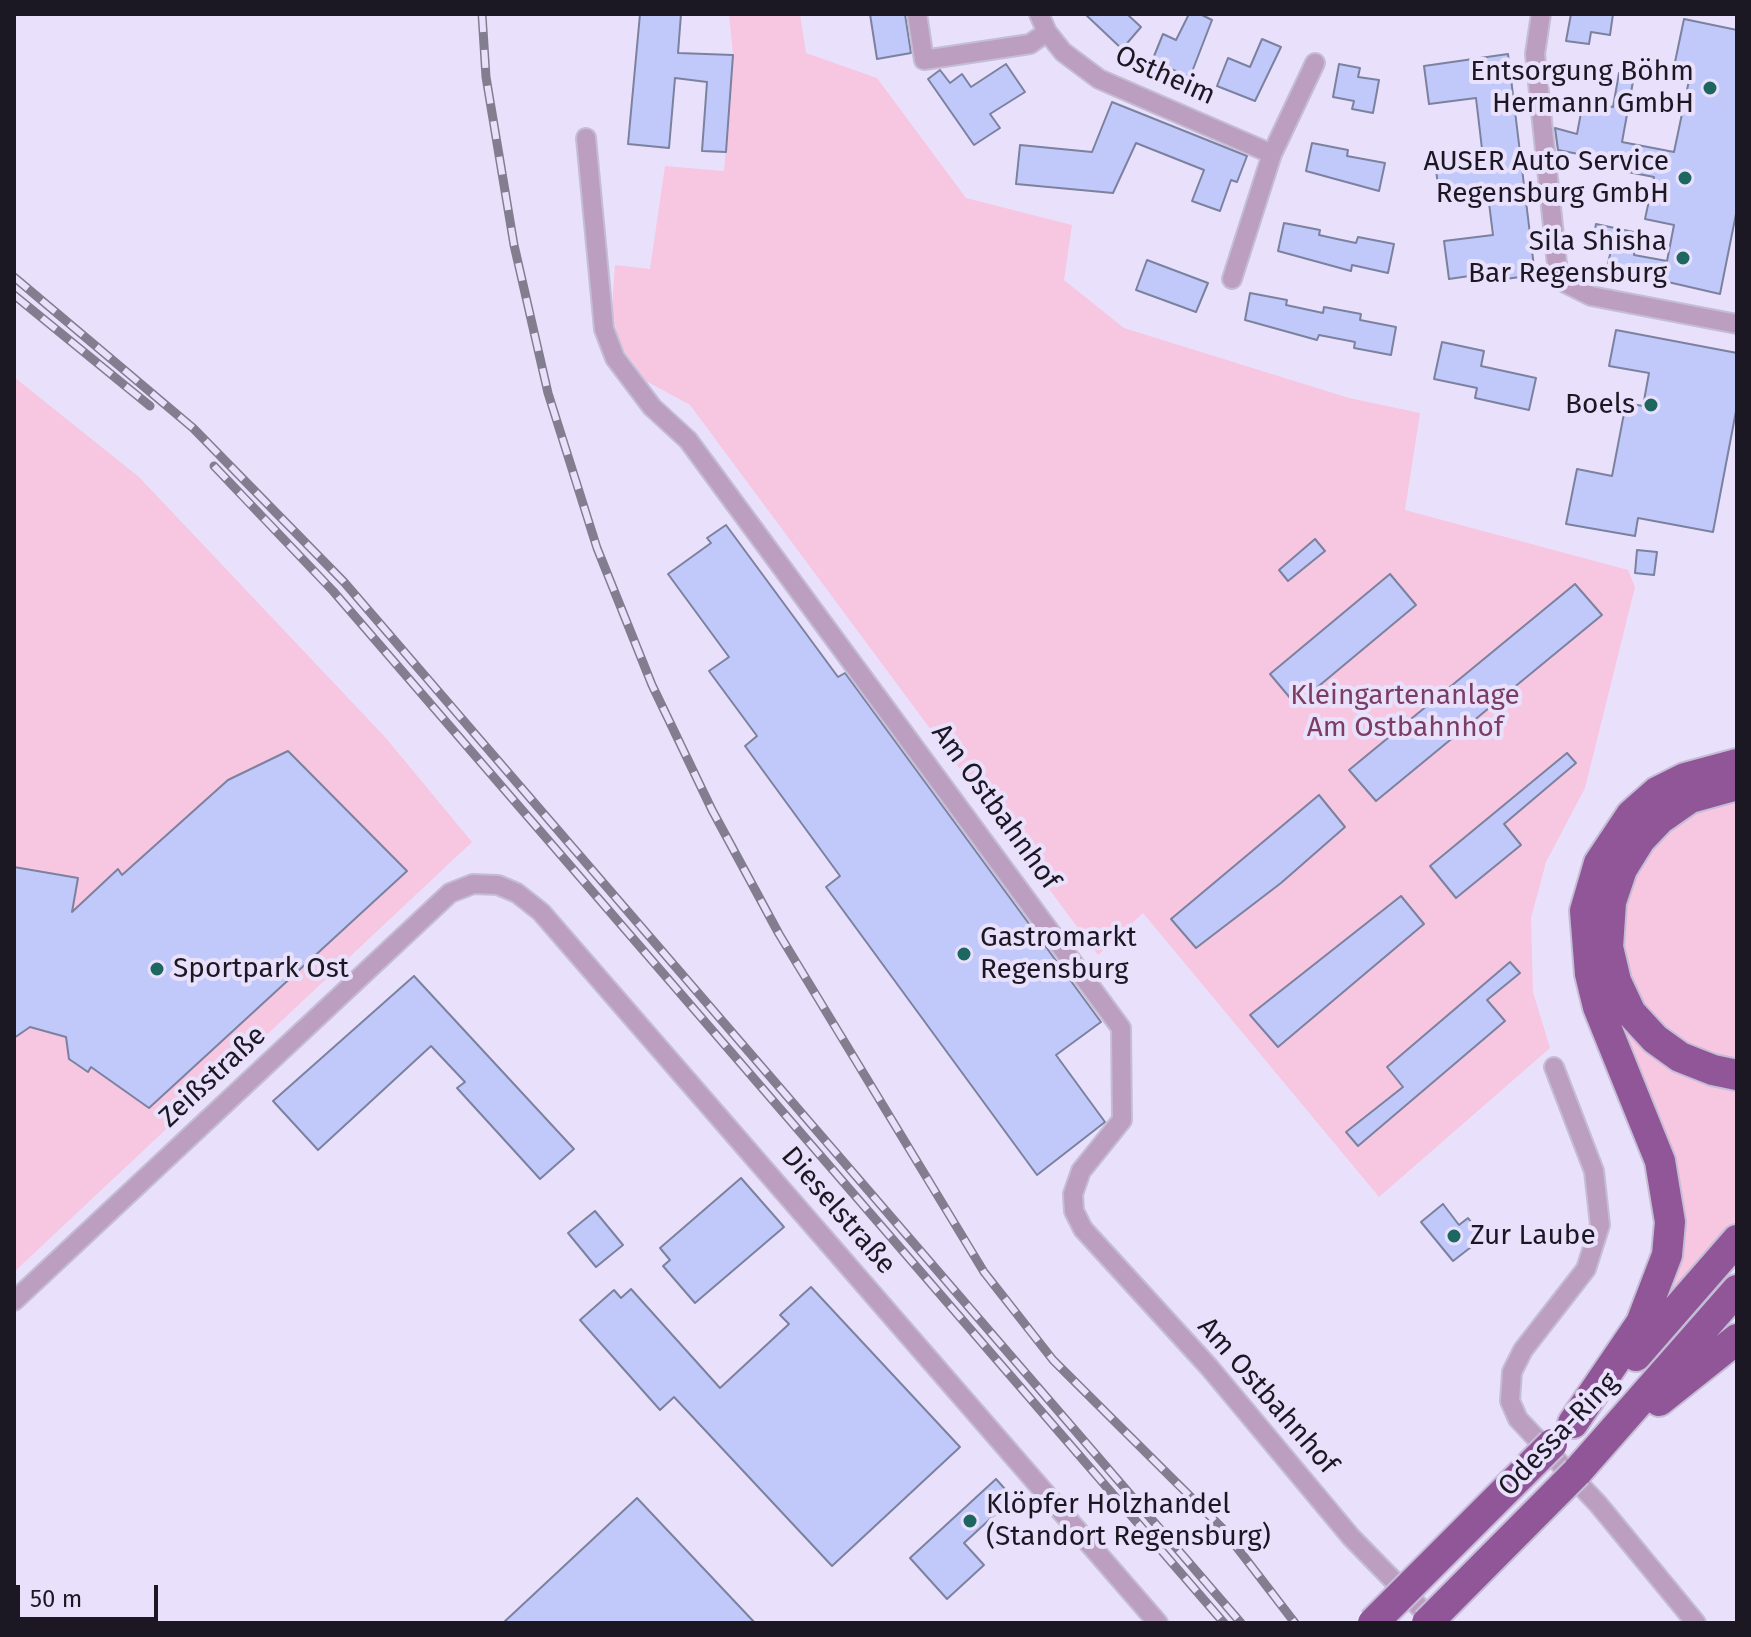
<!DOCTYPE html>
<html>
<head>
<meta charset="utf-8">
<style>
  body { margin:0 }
  #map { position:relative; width:1751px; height:1637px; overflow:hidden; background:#e9e1fc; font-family:"Fira Sans",sans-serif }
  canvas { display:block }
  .frame { position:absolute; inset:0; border:16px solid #1c1823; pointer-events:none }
  .scale { position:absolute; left:16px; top:1585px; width:142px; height:36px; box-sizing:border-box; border:4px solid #1c1823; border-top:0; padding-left:10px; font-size:24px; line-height:28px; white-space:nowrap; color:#1c1823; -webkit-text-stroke:6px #e9e1fc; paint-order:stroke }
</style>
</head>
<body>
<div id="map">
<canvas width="1751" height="1637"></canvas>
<div class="frame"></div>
<div class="scale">50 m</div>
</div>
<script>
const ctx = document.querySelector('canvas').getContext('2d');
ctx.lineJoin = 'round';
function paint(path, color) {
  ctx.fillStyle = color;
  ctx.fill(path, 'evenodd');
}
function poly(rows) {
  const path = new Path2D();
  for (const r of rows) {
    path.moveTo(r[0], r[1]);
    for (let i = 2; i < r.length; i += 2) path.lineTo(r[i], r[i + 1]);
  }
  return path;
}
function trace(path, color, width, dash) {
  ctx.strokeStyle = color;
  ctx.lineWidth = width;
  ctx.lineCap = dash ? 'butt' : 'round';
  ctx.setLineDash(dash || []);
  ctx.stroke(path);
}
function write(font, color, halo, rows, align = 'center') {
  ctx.font = font + ' "Fira Sans",sans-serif';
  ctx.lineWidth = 8;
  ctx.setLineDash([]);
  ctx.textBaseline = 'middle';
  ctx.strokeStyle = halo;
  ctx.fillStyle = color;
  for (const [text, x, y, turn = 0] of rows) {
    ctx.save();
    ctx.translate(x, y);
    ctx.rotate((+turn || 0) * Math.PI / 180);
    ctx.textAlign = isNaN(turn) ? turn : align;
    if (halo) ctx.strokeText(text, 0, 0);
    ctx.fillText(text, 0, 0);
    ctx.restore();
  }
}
paint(poly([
  [729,14,800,14,806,53,877,78,966,198,1072,225,1064,280,1124,328,1349,398,1420,413,1405,510,1628,570,1635,587,1585,788,1546,862,1531,918,1533,992,1550,1048,1379,1197,1143,913,1098,955,690,405,646,381,619,344,612,308,615,265,650,269,665,166,724,171,733,55],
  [14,377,139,477,385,737,472,842,14,1272],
  [1737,794,1737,1064,1687,1049,1646,1015,1623,969,1623,896,1657,837,1714,800],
  [1613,1001,1737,1085,1737,1221,1679,1289,1669,1284]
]), '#f7c6e0');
const building = poly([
  [640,14,681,14,678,53,733,55,726,152,702,151,707,82,675,78,669,148,628,144,640,14],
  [870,14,905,14,911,53,877,59,870,14],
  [1085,14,1127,14,1141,27,1122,49,1085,14],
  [1189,14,1200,14,1212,20,1190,77,1152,61,1163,34,1176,40,1189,14],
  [1571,14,1613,14,1610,35,1591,32,1589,44,1566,41,1571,14],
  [1684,19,1737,30,1737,209,1720,294,1607,268,1611,250,1591,246,1596,224,1638,233,1634,255,1667,261,1674,225,1645,219,1654,177,1628,172,1629,164,1558,150,1555,128,1577,134,1583,102,1613,107,1619,73,1634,76,1622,142,1674,152,1692,66,1675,62,1684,19],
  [1262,39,1281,47,1255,101,1217,86,1228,58,1250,67,1262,39],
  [1508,54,1535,275,1498,280,1497,272,1449,279,1444,241,1493,235,1487,187,1439,193,1434,155,1482,149,1476,98,1429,104,1424,66,1508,54],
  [1006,64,1025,92,990,114,1000,128,974,145,928,79,940,70,950,83,962,74,971,87,1006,64],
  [1339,64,1360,68,1358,77,1379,80,1373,113,1352,109,1354,101,1333,97,1339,64],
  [1112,102,1247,156,1237,182,1231,180,1220,211,1192,201,1204,170,1136,143,1113,193,1016,184,1020,145,1092,152,1112,102],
  [1312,143,1348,150,1347,156,1385,163,1379,191,1306,171,1312,143],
  [1284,223,1320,230,1319,235,1337,239,1356,243,1358,237,1394,244,1388,273,1352,265,1351,271,1278,251,1284,223],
  [1147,260,1208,283,1196,312,1136,290,1147,260],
  [1250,293,1287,300,1286,305,1323,313,1324,307,1361,314,1360,320,1396,327,1391,355,1354,348,1355,342,1319,335,1317,340,1245,320,1250,293],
  [1616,330,1737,353,1737,406,1713,532,1638,518,1635,536,1566,524,1577,469,1612,476,1626,403,1643,406,1649,373,1609,366,1616,330],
  [1442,342,1484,351,1481,366,1536,378,1529,410,1475,398,1477,388,1434,379,1442,342],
  [726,525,838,677,845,673,1101,1022,1056,1055,1105,1122,1037,1175,826,887,840,876,745,746,757,736,709,671,729,657,668,574,711,543,707,538,726,525],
  [1315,539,1325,551,1288,581,1279,570,1315,539],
  [1637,550,1657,552,1654,575,1635,573,1637,550],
  [1390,574,1416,605,1296,705,1270,674,1390,574],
  [1575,584,1602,615,1376,801,1349,770,1575,584],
  [288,751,407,871,149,1108,91,1067,88,1072,69,1059,66,1037,30,1027,14,1038,14,867,78,878,72,912,118,869,122,875,228,780,288,751],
  [1567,753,1576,763,1504,824,1521,845,1456,898,1430,866,1567,753],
  [1319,795,1345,827,1281,883,1196,948,1171,919,1319,795],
  [1401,896,1424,924,1278,1047,1250,1015,1401,896],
  [1510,962,1520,973,1487,1000,1505,1021,1358,1146,1346,1132,1403,1087,1387,1067,1510,962],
  [414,976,574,1149,540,1179,457,1088,465,1082,431,1046,318,1150,273,1101,414,976],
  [741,1178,784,1227,695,1303,663,1266,670,1260,660,1248,741,1178],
  [1443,1204,1459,1225,1468,1218,1479,1232,1471,1239,1475,1244,1453,1261,1421,1222,1443,1204],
  [595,1211,623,1245,596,1267,568,1233,595,1211],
  [811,1287,960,1447,832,1566,674,1397,660,1410,580,1320,614,1290,621,1298,631,1289,720,1388,789,1324,780,1315,811,1287],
  [996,1479,1013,1498,964,1543,984,1565,947,1599,910,1558,996,1479],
  [637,1498,755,1623,503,1623,637,1498]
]);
paint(building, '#c0c9f9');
trace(building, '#7b819f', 2);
const minor = poly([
  [917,14,924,60,1030,44,1047,32],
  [1039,14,1047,32,1063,52,1099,79,1272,154],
  [1541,14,1535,54,1558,274,1565,283,1591,296,1737,324],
  [586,138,604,329,615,358,652,407,688,440,1121,1028,1122,1120,1081,1171,1073,1194,1074,1211,1083,1229,1209,1367,1351,1537,1435,1623],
  [1232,279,1272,154,1315,63],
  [1554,1067,1594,1171,1600,1225,1586,1269,1523,1350,1512,1372,1510,1401,1518,1419,1598,1504,1696,1623],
  [14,1301,450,893,473,884,498,885,517,893,541,912,1158,1623]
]);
const trunk = poly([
  [1737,785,1690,798,1660,819,1640,840,1622,869,1611,902,1608,947,1616,981,1631,1013,1655,1039,1680,1057,1713,1070,1737,1075],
  [1636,1356,1737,1240],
  [1659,1401,1737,1339],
  [1573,1423,1641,1323,1667,1255,1670,1222,1660,1161,1598,1007,1590,974,1585,911,1599,863,1631,815,1657,792,1685,778,1737,764],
  [1577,1472,1737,1290]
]);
trace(minor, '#c4bdd5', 22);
trace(trunk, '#c4bdd5', 34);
trace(minor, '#bc9fc0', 18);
trace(trunk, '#905698', 30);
const rail = poly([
  [482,14,486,77,514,245,548,393,597,548,652,685,712,810,779,934,984,1272,1053,1360,1222,1528,1295,1623],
  [14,277,193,428,344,582,1241,1623],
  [14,295,150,406],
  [214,466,333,591,1224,1623]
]);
trace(rail, '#837d90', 9);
trace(rail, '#e9e1fc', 6, [18]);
const trunkBridge = poly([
  [1373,1623,1552,1444],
  [1427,1623,1577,1472]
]);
trace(trunkBridge, '#c4bdd5', 34, []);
trace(trunkBridge, '#905698', 30);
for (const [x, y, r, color] of [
  [1710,88,8,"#1d6760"],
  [1685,178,8,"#1d6760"],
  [1683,258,8,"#1d6760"],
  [1651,405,8,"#1d6760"],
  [964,954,8,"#1d6760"],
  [157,969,8,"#1d6760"],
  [1454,1236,8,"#1d6760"],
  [970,1521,8,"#1d6760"]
]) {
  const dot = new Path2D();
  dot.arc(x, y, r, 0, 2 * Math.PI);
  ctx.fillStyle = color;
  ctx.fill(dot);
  trace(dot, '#e9e1fc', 3);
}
write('28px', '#1c1823', '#e9e1fc', [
  ["Entsorgung Böhm",1694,72],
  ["Hermann GmbH",1694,104],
  ["AUSER Auto Service",1669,162],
  ["Regensburg GmbH",1669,194],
  ["Sila Shisha",1667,242],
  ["Bar Regensburg",1667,274],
  ["Boels",1635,405],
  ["Gastromarkt",980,938,"left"],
  ["Regensburg",980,970,"left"],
  ["Sportpark Ost",173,969,"left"],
  ["Zur Laube",1470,1236,"left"],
  ["Klöpfer Holzhandel",986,1505,"left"],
  ["(Standort Regensburg)",986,1537,"left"]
], 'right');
write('28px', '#1c1823', '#e9e1fc', [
  ["Ostheim",1165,76,24],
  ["Am Ostbahnhof",995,807,54],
  ["Zeißstraße",213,1077,-43],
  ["Dieselstraße",838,1211,49],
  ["Am Ostbahnhof",1267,1396,49],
  ["Odessa-Ring",1559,1435,-46]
]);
write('28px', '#7b3d62', '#e9e1fc', [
  ["Kleingartenanlage",1405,696],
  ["Am Ostbahnhof",1405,728]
]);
</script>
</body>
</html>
